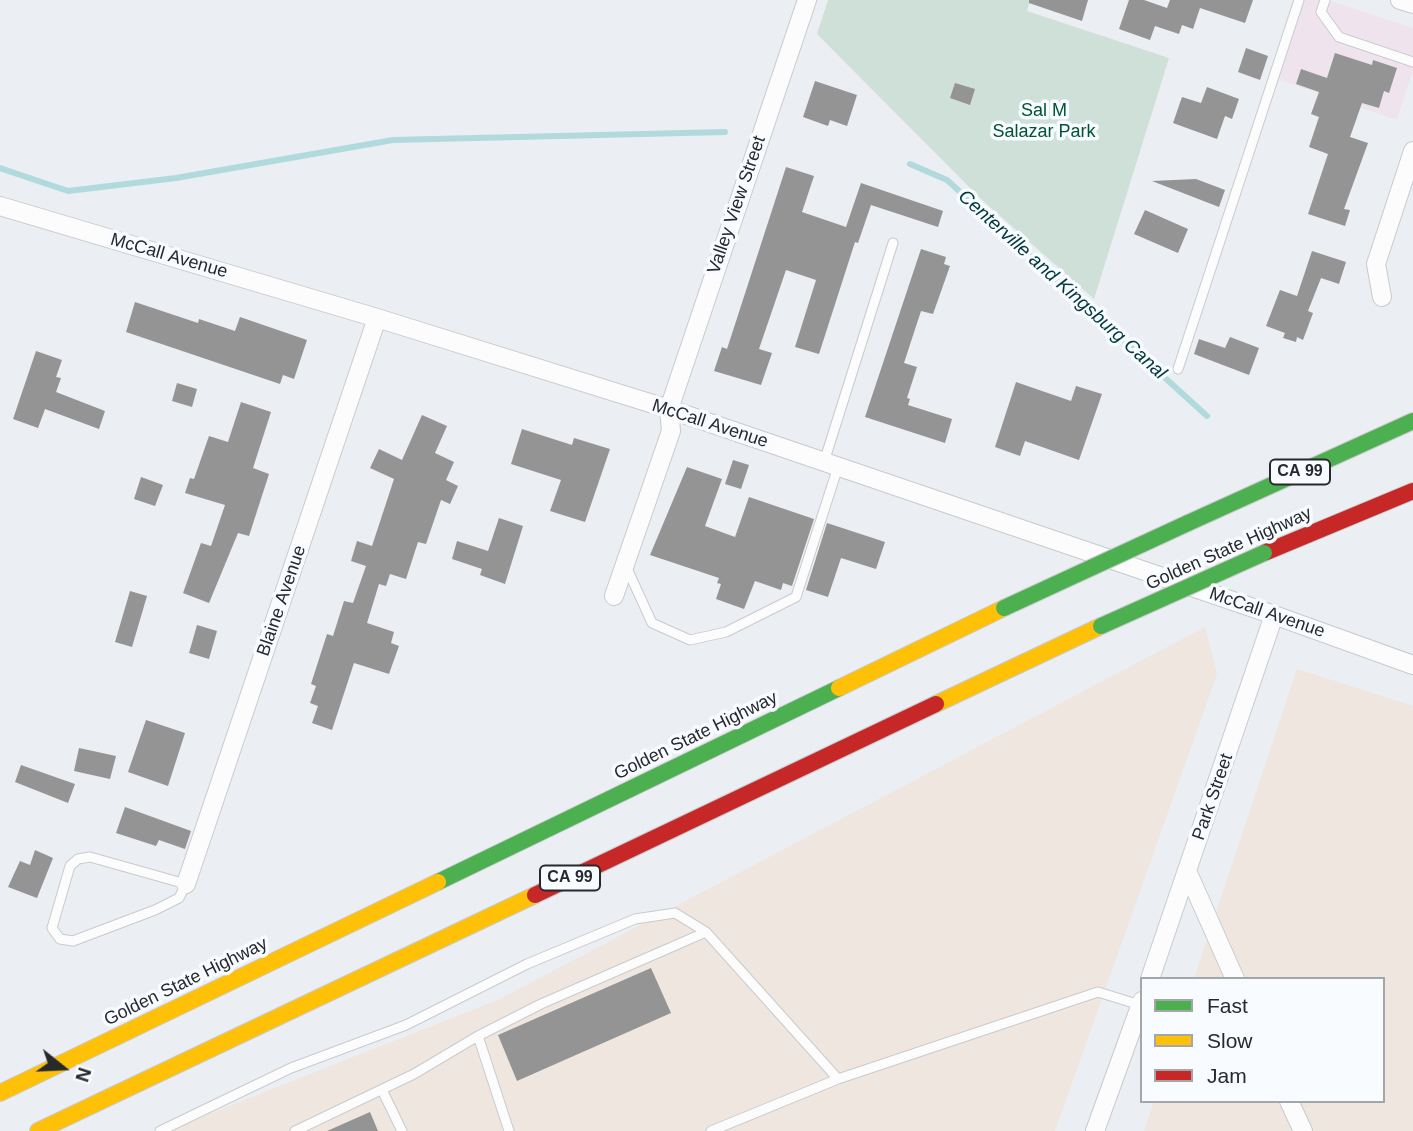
<!DOCTYPE html>
<html>
<head>
<meta charset="utf-8">
<style>
  body { margin:0 }
  #map { position:relative; width:1413px; height:1131px; overflow:hidden; background:#ebeef2; font-family:Arial,sans-serif }
  canvas { display:block }
  .legend { position:absolute; left:1140px; top:977px; width:245px; height:126px; box-sizing:border-box; background:#f8fbff; border:2px solid #a4a7aa; margin:0; padding:9px 12px; list-style:none; font-size:21px; color:#27292b }
  .legend li { display:flex; align-items:center; gap:14px; height:35px }
  .legend b { width:35px; border:2px solid #a4a7aa }
  .north { position:absolute; left:28px; top:1033px; width:70px; height:70px; -webkit-text-stroke:5px #f8fbff; paint-order:stroke; rotate:108deg; font-size:19px; font-weight:700; line-height:28px; text-align:center; color:#27292b }
  .north::after { content:''; display:block; margin:auto; width:24px; height:32px; background:#27292b; clip-path:polygon(50% 0,100% 100%,50% 72%,0 100%) }
</style>
</head>
<body>
<div id="map">
<canvas width="1413" height="1131"></canvas>
<ul class="legend">
<li><b style="height:9px;background:#4caf50"></b>Fast</li>
<li><b style="height:9px;background:#ffc107"></b>Slow</li>
<li><b style="height:9px;background:#c62828"></b>Jam</li>
</ul>
<div class="north">N</div>
</div>
<script>
const ctx = document.querySelector('canvas').getContext('2d');
ctx.lineJoin = 'round';
function paint(path, color) {
  ctx.fillStyle = color;
  ctx.fill(path, 'evenodd');
}
function poly(rows) {
  const path = new Path2D();
  for (const r of rows) {
    path.moveTo(r[0], r[1]);
    for (let i = 2; i < r.length; i += 2) path.lineTo(r[i], r[i + 1]);
  }
  return path;
}
function trace(path, color, width, dash) {
  ctx.strokeStyle = color;
  ctx.lineWidth = width;
  ctx.lineCap = dash ? 'butt' : 'round';
  ctx.setLineDash(dash || []);
  ctx.stroke(path);
}
function write(font, color, halo, rows, align = 'center') {
  ctx.font = font + ' Arial,sans-serif';
  ctx.lineWidth = 7;
  ctx.setLineDash([]);
  ctx.textBaseline = 'middle';
  ctx.strokeStyle = halo;
  ctx.fillStyle = color;
  for (const [text, x, y, turn = 0] of rows) {
    ctx.save();
    ctx.translate(x, y);
    ctx.rotate((+turn || 0) * Math.PI / 180);
    ctx.textAlign = isNaN(turn) ? turn : align;
    if (halo) ctx.strokeText(text, 0, 0);
    ctx.fillText(text, 0, 0);
    ctx.restore();
  }
}
paint(poly([
  [1299,0,1328,0,1413,28,1413,69,1397,120,1274,78]
]), '#efe4ed');
paint(poly([
  [1205,627,1217,674,1055,1131,166,1131,500,999],
  [1297,669,1413,706,1413,1131,1144,1131,1154,1101,1383,1101,1383,979,1194,979]
]), '#efe6df');
paint(poly([
  [828,0,1030,0,1027,11,1169,58,1094,299,981,199,817,34]
]), '#cee0d8');
trace(poly([
  [910,164,947,180,1207,416],
  [0,168,68,191,176,178,393,140,725,132]
]), '#b1dadd', 6);
paint(poly([
  [1029,0,1088,0,1082,21,1029,3],
  [1129,0,1144,0,1167,8,1170,0,1253,0,1245,23,1200,8,1193,29,1182,25,1179,34,1155,26,1150,40,1119,29],
  [1246,48,1268,56,1260,80,1238,72],
  [1335,53,1372,65,1373,60,1397,68,1389,93,1384,91,1379,108,1362,103,1350,137,1368,143,1344,209,1350,210,1345,226,1308,214,1328,154,1309,147,1319,117,1311,114,1319,92,1296,84,1301,69,1327,78],
  [815,81,857,95,847,126,830,120,828,126,803,117],
  [955,83,975,89,970,105,950,98],
  [1207,87,1239,99,1232,119,1225,116,1217,139,1173,123,1182,97,1201,103],
  [786,167,814,176,802,212,846,227,861,183,943,211,938,227,871,205,858,243,855,242,819,354,795,347,816,280,786,270,759,349,772,353,761,385,714,371,722,347,727,349],
  [1196,179,1225,190,1219,207,1152,181],
  [1145,210,1188,229,1178,253,1134,234],
  [921,249,946,257,944,264,950,266,933,314,921,311,904,363,917,367,907,398,910,399,908,405,952,419,945,443,865,417],
  [1312,251,1346,262,1339,284,1321,278,1308,311,1313,313,1303,340,1297,337,1296,342,1283,338,1285,333,1266,326,1280,290,1297,296],
  [135,302,198,323,199,319,235,331,240,317,307,340,294,379,283,375,280,384,126,332],
  [1230,337,1259,348,1249,375,1194,354,1199,339,1225,348],
  [36,351,62,360,56,377,61,378,56,392,105,411,99,429,45,409,38,428,13,419],
  [1016,382,1071,401,1076,386,1102,394,1079,460,1025,441,1020,456,995,447],
  [177,383,197,389,192,407,172,401],
  [241,402,271,412,253,468,269,474,249,536,238,533,209,603,183,593,201,543,211,546,225,505,185,493,190,478,194,479,209,436,228,442],
  [422,415,447,426,435,453,454,462,446,480,458,486,450,504,441,500,426,544,418,542,406,579,390,574,386,586,379,584,367,623,394,632,391,643,399,646,389,674,354,663,332,730,312,723,318,706,310,703,316,686,311,684,327,634,333,636,344,601,353,603,366,566,351,561,357,541,372,546,394,479,370,468,379,449,402,460],
  [522,429,572,445,574,438,610,449,585,522,550,511,561,480,511,464],
  [733,460,749,465,741,489,725,484],
  [687,467,722,479,705,526,735,537,749,497,814,519,792,586,783,583,781,590,755,581,744,609,716,599,721,584,717,583,719,578,650,555],
  [141,477,163,485,155,506,134,499],
  [499,518,523,526,505,584,480,575,482,569,452,559,457,541,488,551],
  [827,523,885,542,876,569,841,558,828,597,806,590],
  [130,591,147,596,132,647,115,642],
  [197,625,217,631,209,659,189,653],
  [146,720,185,733,168,786,128,772],
  [79,748,116,756,110,779,74,771],
  [21,765,75,784,68,803,15,782],
  [125,807,191,831,185,849,159,840,156,846,116,833],
  [35,850,53,858,37,898,8,887,20,861,30,865],
  [651,968,671,1013,517,1081,498,1035],
  [370,1112,378,1131,327,1131]
]), '#949495');
const lane = poly([
  [1325,0,1321,12,1339,37,1413,62],
  [1178,369,1299,0],
  [824,462,893,243],
  [625,564,652,623,690,640,726,632,796,597,838,467],
  [90,857,186,884,179,898,155,910,73,941,60,939,52,928,70,866,78,859,90,857],
  [382,1090,402,1131],
  [160,1131,291,1068,406,1025,527,964,635,919,675,913,706,932],
  [295,1131,414,1074,478,1036],
  [509,1131,478,1036,541,1004,706,932,838,1079],
  [711,1131,838,1079,1098,992,1140,1005]
]);
const street = poly([
  [1400,0,1413,4],
  [0,206,377,318,669,409,1274,615,1413,665],
  [1382,297,1376,264,1413,151],
  [614,596,671,431,669,409,807,0],
  [1188,873,1235,979],
  [186,884,377,318],
  [1150,979,1274,615],
  [1289,1101,1303,1131],
  [1095,1131,1142,1001]
]);
const fast = poly([
  [1188,523,1413,421],
  [438,882,839,688]
]);
const slow = poly([
  [839,688,1004,608],
  [936,704,1101,626],
  [0,1093,438,882],
  [38,1131,535,895]
]);
const jam = poly([
  [1264,553,1413,491],
  [535,895,936,704]
]);
trace(lane, '#c8cbcd', 11);
trace(street, '#c8cbcd', 20);
trace(fast, '#c8cacc', 18);
trace(slow, '#c8cacc', 18);
trace(jam, '#c8cacc', 18);
trace(lane, '#fcfcfd', 9);
trace(street, '#fcfcfd', 18);
trace(fast, '#4caf50', 16);
trace(slow, '#ffc107', 16);
trace(jam, '#c62828', 16);
const fastBridge = poly([
  [1004,608,1188,523],
  [1101,626,1264,553]
]);
trace(fastBridge, '#c8cacc', 18, []);
trace(fastBridge, '#4caf50', 16);
for (const [x, y, w] of [
  [1300,472,60],
  [570,878,60]
]) {
  const box = new Path2D();
  box.roundRect(x - w / 2, y - 12.5, w, 25, 5);
  ctx.fillStyle = '#f8fbff';
  ctx.fill(box);
  trace(box, '#27292b', 2);
}
write('bold 16px', '#27292b', null, [
  ["CA 99",1300,472],
  ["CA 99",570,878]
]);
write('18px', '#005334', '#f8fbff', [
  ["Sal M",1044,111],
  ["Salazar Park",1044,132]
]);
write('18px', '#27292b', '#f8fbff', [
  ["Valley View Street",737,205,-71],
  ["McCall Avenue",169,256,16],
  ["McCall Avenue",710,424,18],
  ["Golden State Highway",1229,549,-24],
  ["Blaine Avenue",282,601,-71],
  ["McCall Avenue",1267,613,19],
  ["Golden State Highway",696,736,-26],
  ["Park Street",1213,797,-71],
  ["Golden State Highway",186,982,-26]
]);
write('italic 19px', '#00383a', '#f8fbff', [
  ["Centerville and Kingsburg Canal",1062,285,42]
]);
</script>
</body>
</html>
